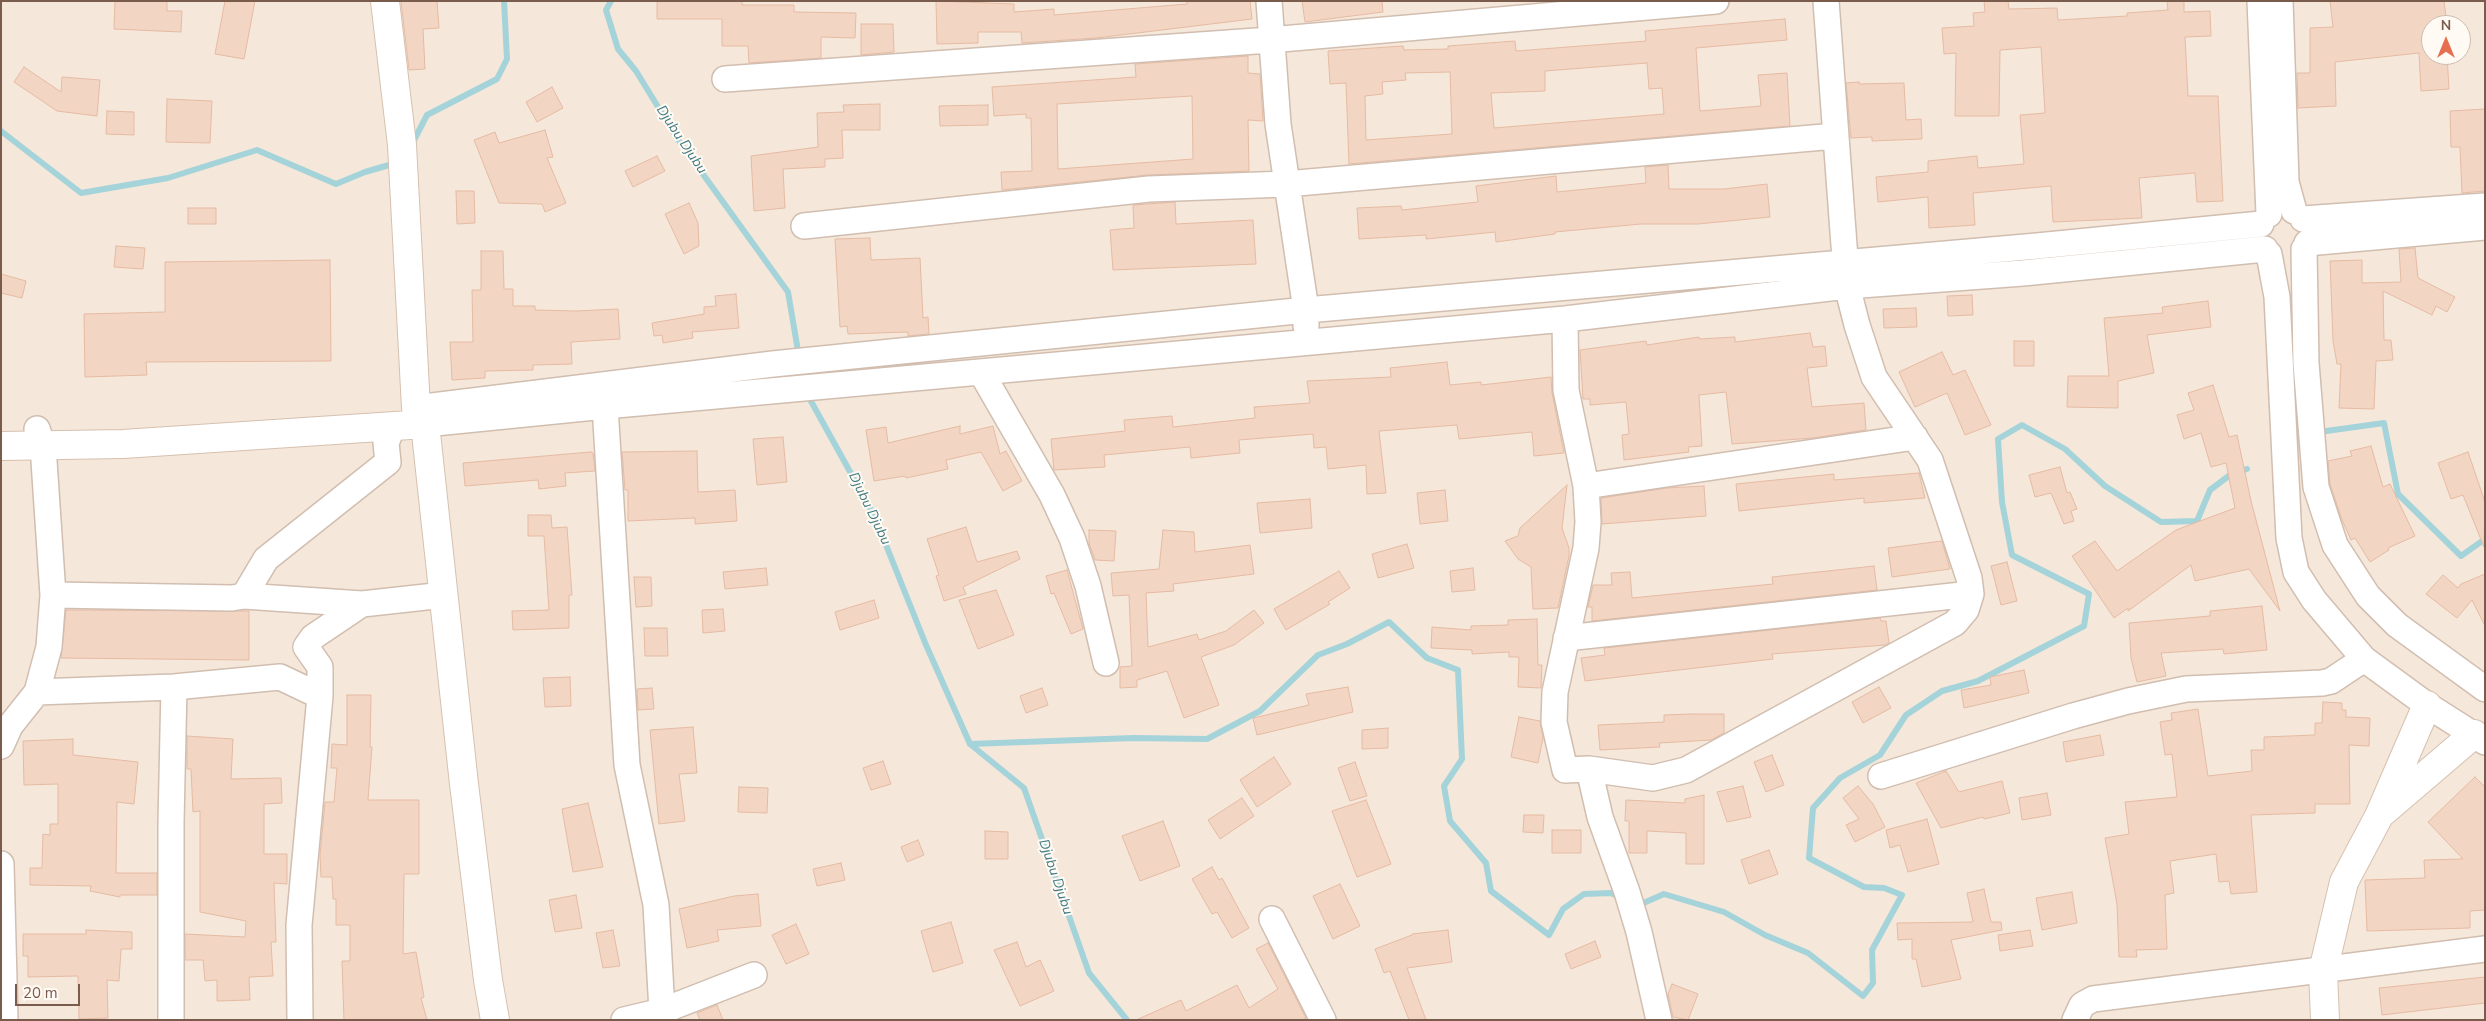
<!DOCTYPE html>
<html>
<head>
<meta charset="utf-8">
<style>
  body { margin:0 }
  #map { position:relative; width:2486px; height:1021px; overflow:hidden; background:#fdf6ec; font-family:"Nunito Sans",sans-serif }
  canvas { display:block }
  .frame { position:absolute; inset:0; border:2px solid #7a5c4d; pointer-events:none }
  .north { position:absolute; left:2421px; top:15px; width:50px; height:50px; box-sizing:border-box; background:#fffaf3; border:1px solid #cabbb1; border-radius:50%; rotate:0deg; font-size:14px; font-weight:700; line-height:20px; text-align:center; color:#7a5c4d }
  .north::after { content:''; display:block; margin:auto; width:18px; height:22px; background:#e76f51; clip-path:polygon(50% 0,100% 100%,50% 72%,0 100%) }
  .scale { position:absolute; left:15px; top:984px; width:65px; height:22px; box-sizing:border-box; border:2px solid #7a5c4d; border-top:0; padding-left:6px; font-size:15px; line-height:18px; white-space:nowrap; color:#7a5c4d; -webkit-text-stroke:4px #fffaf3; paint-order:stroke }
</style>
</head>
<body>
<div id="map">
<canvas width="2486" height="1021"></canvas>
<div class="frame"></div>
<div class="north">N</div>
<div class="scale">20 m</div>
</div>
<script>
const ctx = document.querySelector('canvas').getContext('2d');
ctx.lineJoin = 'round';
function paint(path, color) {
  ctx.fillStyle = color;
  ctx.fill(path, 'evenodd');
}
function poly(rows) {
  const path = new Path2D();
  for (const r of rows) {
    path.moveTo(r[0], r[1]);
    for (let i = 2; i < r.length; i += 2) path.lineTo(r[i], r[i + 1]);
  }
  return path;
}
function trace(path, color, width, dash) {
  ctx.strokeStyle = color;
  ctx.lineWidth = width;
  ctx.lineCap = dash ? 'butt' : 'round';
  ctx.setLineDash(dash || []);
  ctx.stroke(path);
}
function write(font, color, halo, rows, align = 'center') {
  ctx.font = font + ' "Nunito Sans",sans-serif';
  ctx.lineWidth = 4;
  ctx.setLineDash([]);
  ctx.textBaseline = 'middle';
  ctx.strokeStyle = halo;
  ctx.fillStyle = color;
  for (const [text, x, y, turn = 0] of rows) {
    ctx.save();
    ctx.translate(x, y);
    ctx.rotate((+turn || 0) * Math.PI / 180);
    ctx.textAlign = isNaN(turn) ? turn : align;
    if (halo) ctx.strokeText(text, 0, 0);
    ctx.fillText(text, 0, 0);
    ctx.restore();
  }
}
paint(poly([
  [1,1,2485,1,2485,1020,1,1020],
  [2431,25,2461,25,2461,55,2431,55]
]), '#f5e8da');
trace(poly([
  [611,1,606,10,618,49,636,71,679,141,788,292,799,357],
  [1,131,81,193,168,178,257,150,336,184,365,172,396,163],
  [411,146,427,115,497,79,507,59,504,1],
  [807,394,874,515,926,645,970,744,1024,788,1089,973,1127,1020],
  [2319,432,2384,423,2398,494,2461,556,2485,539],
  [970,744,1133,738,1207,739,1260,711,1318,655,1347,644,1389,622,1427,658,1458,670,1462,759,1444,786,1450,821,1486,863,1491,891,1549,935,1563,909,1584,894,1611,893,1622,898],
  [1636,903,1639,905,1664,894,1724,912,1765,935,1808,953,1863,996,1873,983,1872,950,1902,895,1884,888,1864,887,1809,858,1813,808,1840,778,1880,755,1906,715,1942,691,1978,681,2084,626,2089,594,2012,555,2002,502,1998,439,2022,425,2065,449,2105,486,2161,522,2197,521,2210,490,2230,475,2247,469]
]), '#a5d3da', 6);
const building = poly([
  [115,1,167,1,167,11,182,11,181,32,114,29,115,1],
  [225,1,255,1,244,59,215,54,225,1],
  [401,1,437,1,439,28,423,29,425,69,409,70,401,1],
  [657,1,742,1,742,5,794,5,794,12,856,13,855,38,821,37,821,58,749,63,748,46,722,46,722,19,657,19,657,1],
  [936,1,1014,4,1014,12,1054,9,1054,15,1187,4,1187,1,1250,1,1252,19,1096,38,1022,43,1021,32,978,32,978,43,937,44,936,1],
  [1302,1,1382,1,1383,12,1305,22,1302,1],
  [1984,1,2008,1,2009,9,2057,8,2058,20,2127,16,2127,13,2168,10,2167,1,2184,1,2184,12,2210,11,2211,36,2185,37,2188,96,2218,96,2223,201,2197,202,2195,173,2139,178,2142,218,2053,222,2051,186,1973,193,1975,225,1929,228,1928,197,1878,202,1876,177,1928,172,1928,161,1977,156,1978,168,2024,164,2020,115,2045,113,2041,47,2000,50,1999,116,1955,116,1956,53,1944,54,1942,28,1974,26,1973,13,1985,12,1984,1],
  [2330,1,2444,1,2447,25,2431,25,2431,55,2447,55,2449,89,2421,91,2419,53,2335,62,2336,106,2298,108,2297,73,2310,73,2310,28,2333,27,2330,1],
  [1785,19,1787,40,1696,48,1700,111,1761,106,1758,75,1787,73,1790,126,1349,164,1346,83,1330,84,1328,51,1403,46,1404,50,1448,49,1448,46,1515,41,1516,51,1646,41,1645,31,1785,19],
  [1647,63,1649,89,1662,88,1664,114,1494,128,1491,93,1545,91,1545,71,1647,63],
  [1450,72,1452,134,1366,140,1365,96,1383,94,1382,82,1406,80,1405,73,1450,72],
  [861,24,893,24,894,52,861,55,861,24],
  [1248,56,1248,73,1260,74,1263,121,1248,120,1249,171,1148,175,1002,190,1001,172,1032,171,1031,118,1026,118,1026,114,994,116,992,87,1136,77,1135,64,1248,56],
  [1192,96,1193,159,1058,169,1057,104,1192,96],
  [24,67,61,92,62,77,100,80,97,116,57,111,14,82,24,67],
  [1859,82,1859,84,1904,83,1906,120,1921,119,1922,139,1872,141,1872,137,1851,138,1846,83,1859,82],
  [552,87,563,108,537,122,526,102,552,87],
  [167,99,212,101,210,143,166,142,167,99],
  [880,104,880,130,842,130,843,158,825,159,825,167,783,169,785,208,754,211,751,156,818,147,817,113,844,112,843,105,880,104],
  [988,105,988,125,940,126,939,106,988,105],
  [2485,109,2485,191,2462,193,2460,147,2451,147,2450,111,2485,109],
  [107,111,134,112,134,135,106,134,107,111],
  [545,130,553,157,547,158,566,203,545,212,542,204,499,203,474,140,495,132,499,143,545,130],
  [657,156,665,171,633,187,625,171,657,156],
  [1668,165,1669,189,1724,189,1767,184,1770,217,1698,224,1641,224,1555,232,1555,234,1496,242,1495,232,1426,239,1426,235,1359,239,1357,208,1401,206,1402,210,1478,202,1476,186,1556,176,1557,192,1646,183,1645,167,1668,165],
  [456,191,474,191,475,223,457,224,456,191],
  [1175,202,1176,224,1253,220,1256,264,1113,270,1110,230,1134,228,1133,205,1175,202],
  [689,203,698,223,699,246,684,254,665,214,689,203],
  [188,208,216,208,216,224,188,224,188,208],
  [870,238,871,260,920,258,923,318,928,317,929,334,908,336,908,332,848,334,847,326,840,327,835,239,870,238],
  [116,246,145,248,143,269,114,267,116,246],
  [2415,248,2418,278,2455,297,2447,312,2436,306,2432,315,2383,291,2384,340,2391,340,2393,360,2376,361,2374,409,2339,408,2341,364,2337,364,2333,341,2330,261,2362,260,2362,283,2401,282,2399,249,2415,248],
  [481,251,503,251,504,289,513,289,513,306,535,306,535,310,576,311,618,309,620,339,571,342,572,364,533,365,533,370,485,371,485,378,452,380,450,342,473,342,472,290,481,290,481,251],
  [330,260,331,361,146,362,147,375,85,377,84,314,165,312,165,262,330,260],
  [1,274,26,281,22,298,1,293,1,274],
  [736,294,739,328,692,332,693,338,663,343,662,335,654,336,652,323,704,314,704,307,716,306,715,296,736,294],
  [1972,295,1973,315,1948,316,1947,296,1972,295],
  [2208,301,2211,327,2147,335,2154,373,2118,381,2118,408,2067,407,2068,376,2109,376,2104,318,2163,313,2162,307,2208,301],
  [1916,308,1917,327,1884,328,1883,309,1916,308],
  [1810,333,1813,347,1825,346,1827,366,1807,368,1812,407,1864,403,1866,430,1813,438,1732,444,1726,392,1699,395,1702,446,1688,447,1689,452,1624,460,1622,435,1629,434,1626,402,1590,405,1590,399,1583,399,1580,350,1646,341,1647,345,1699,337,1699,339,1735,337,1735,342,1810,333],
  [2014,341,2034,341,2034,366,2014,366,2014,341],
  [1942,352,1953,375,1965,370,1991,425,1965,435,1947,393,1915,407,1899,372,1942,352],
  [1447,362,1450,385,1481,382,1481,385,1551,377,1552,393,1564,453,1534,456,1532,432,1459,439,1457,425,1379,431,1386,493,1367,494,1366,465,1328,469,1326,447,1314,448,1313,434,1239,440,1240,453,1191,458,1190,447,1104,455,1105,467,1054,470,1051,439,1125,431,1124,420,1172,416,1173,427,1255,418,1254,407,1310,403,1307,381,1391,377,1390,368,1447,362],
  [2213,385,2229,437,2237,435,2251,501,2280,611,2249,569,2195,581,2191,565,2128,611,2128,608,2114,618,2072,556,2095,541,2117,571,2176,530,2235,508,2226,463,2211,467,2201,433,2184,439,2177,415,2194,410,2188,393,2213,385],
  [960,426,960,434,993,426,1000,454,1006,451,1022,481,1003,491,981,452,946,460,948,469,906,478,905,476,874,481,866,430,886,427,888,443,960,426],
  [783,437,787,482,757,485,753,439,783,437],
  [2371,446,2383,487,2390,484,2415,536,2388,548,2389,550,2370,562,2355,538,2351,540,2342,520,2330,484,2328,461,2352,456,2350,451,2371,446],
  [697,451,698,492,735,490,737,521,695,524,695,518,628,521,628,490,625,490,622,452,697,451],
  [591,452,593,453,595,471,565,473,566,486,539,489,538,480,465,486,463,463,591,452],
  [2468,452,2485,502,2484,547,2463,495,2451,499,2438,463,2468,452],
  [2060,467,2067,493,2070,492,2077,509,2071,511,2074,521,2064,524,2051,493,2035,497,2029,475,2060,467],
  [1919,473,1925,498,1864,503,1864,498,1739,511,1736,484,1834,474,1834,480,1919,473],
  [1567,485,1562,528,1569,548,1569,556,1558,608,1533,609,1531,567,1518,559,1505,541,1518,536,1520,528,1567,485],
  [1704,486,1706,516,1602,524,1601,498,1667,488,1704,486],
  [1445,490,1448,521,1420,524,1417,493,1445,490],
  [1310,499,1312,528,1260,533,1257,503,1310,499],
  [528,515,551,515,552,528,567,527,572,595,569,595,569,628,513,630,512,611,549,610,544,536,528,536,528,515],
  [966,527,977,562,1017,551,1020,559,963,587,966,594,944,601,936,576,939,575,927,539,966,527],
  [1089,530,1116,531,1114,561,1095,560,1089,543,1089,530],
  [1163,530,1194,532,1195,552,1250,545,1254,574,1173,584,1174,591,1146,593,1148,647,1197,634,1199,640,1226,631,1254,610,1264,623,1234,645,1201,657,1219,705,1184,718,1167,671,1137,680,1137,687,1120,688,1120,667,1132,666,1129,595,1113,596,1111,573,1159,569,1163,530],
  [1942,541,1950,569,1892,577,1888,548,1942,541],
  [1407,544,1414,568,1378,578,1372,554,1407,544],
  [2007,562,2017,601,2001,605,1991,566,2007,562],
  [1874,566,1877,590,1592,621,1592,607,1588,607,1593,585,1612,585,1611,573,1630,572,1632,598,1773,584,1772,577,1874,566],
  [766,568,768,585,725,589,723,572,766,568],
  [1473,568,1475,590,1452,592,1450,571,1473,568],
  [1067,570,1083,629,1071,634,1054,593,1051,594,1046,576,1067,570],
  [1339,571,1350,588,1328,602,1330,604,1286,630,1274,609,1339,571],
  [2485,574,2485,626,2472,600,2457,618,2426,594,2443,575,2458,588,2461,584,2485,574],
  [634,577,651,577,652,606,636,607,634,577],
  [996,590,1014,635,978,649,959,600,996,590],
  [874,600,879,618,840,630,835,612,874,600],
  [2262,606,2267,650,2224,654,2223,649,2161,653,2166,676,2137,682,2131,658,2129,623,2210,616,2210,611,2262,606],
  [723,609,725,631,703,633,702,610,723,609],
  [66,610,249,611,249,660,61,658,66,610],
  [1880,618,1881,621,1886,621,1889,643,1885,645,1772,654,1773,659,1585,681,1581,658,1605,655,1604,648,1880,618],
  [1537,619,1538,665,1542,665,1541,688,1518,687,1519,657,1509,657,1509,652,1472,654,1472,650,1431,648,1432,627,1471,630,1471,626,1508,625,1508,620,1537,619],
  [644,628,667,628,668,656,645,656,644,628],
  [2024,670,2029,693,1964,708,1961,690,1991,685,1990,677,2024,670],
  [570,677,571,706,545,707,543,678,570,677],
  [1348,687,1353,712,1257,735,1253,718,1309,705,1306,694,1348,687],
  [1879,687,1891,708,1863,723,1852,702,1879,687],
  [652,688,654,709,638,710,637,689,652,688],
  [1042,688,1048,705,1026,713,1020,696,1042,688],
  [347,695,371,695,370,747,372,747,368,800,419,800,419,874,404,874,403,954,416,952,424,997,421,998,427,1020,344,1020,342,961,350,961,350,925,336,925,336,899,333,899,332,877,321,877,320,855,325,802,334,802,337,768,331,768,332,744,347,745,347,695],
  [2323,702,2342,703,2342,710,2346,710,2346,717,2370,718,2369,746,2349,745,2350,804,2315,804,2315,813,2251,815,2257,892,2231,894,2229,881,2219,882,2216,854,2170,861,2174,893,2165,895,2167,949,2136,950,2137,957,2119,957,2117,904,2105,838,2129,834,2125,802,2177,797,2172,754,2165,755,2160,722,2172,720,2171,713,2198,709,2208,776,2252,771,2251,750,2264,750,2264,737,2315,735,2315,723,2322,723,2323,702],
  [1690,714,1724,714,1724,733,1711,740,1659,743,1660,747,1600,750,1598,725,1664,722,1664,715,1690,714],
  [1519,717,1540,721,1543,738,1538,763,1511,757,1519,717],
  [693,727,697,773,679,774,685,821,659,824,650,730,693,727],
  [1388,728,1388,748,1362,749,1362,730,1388,728],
  [2100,735,2104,755,2066,762,2063,742,2100,735],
  [187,736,233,739,231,779,281,778,282,803,264,804,264,854,287,854,287,884,274,883,276,942,271,942,273,976,249,977,250,1000,217,1001,217,980,205,981,203,960,185,960,185,934,245,937,246,921,200,912,200,811,193,812,191,769,187,769,187,736],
  [73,739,73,755,138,762,134,804,117,802,116,873,157,873,157,895,120,895,120,897,90,891,91,886,30,885,30,868,42,868,43,834,50,835,50,824,58,824,58,784,24,785,23,741,73,739],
  [1772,755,1784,785,1766,792,1754,762,1772,755],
  [1274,757,1291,784,1257,807,1240,780,1274,757],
  [883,761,891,784,871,790,863,768,883,761],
  [1355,762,1367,796,1350,801,1338,768,1355,762],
  [1946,771,1959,792,2002,781,2010,813,1984,819,1983,817,1941,828,1916,783,1946,771],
  [2475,777,2485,787,2485,910,2470,911,2470,928,2367,931,2365,880,2425,878,2424,860,2463,859,2428,822,2475,777],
  [1743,786,1751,817,1727,822,1717,792,1743,786],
  [1858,786,1873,804,1885,827,1855,842,1846,825,1859,819,1843,798,1858,786],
  [739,787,768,788,767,813,738,812,739,787],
  [2047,793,2051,815,2022,820,2019,798,2047,793],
  [1704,795,1704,864,1686,864,1686,833,1647,831,1647,853,1629,853,1629,821,1625,821,1626,800,1685,803,1685,799,1704,795],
  [1242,798,1254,816,1220,839,1208,820,1242,798],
  [1366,800,1391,864,1357,877,1332,811,1366,800],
  [588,803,603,867,573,872,562,809,588,803],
  [1524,815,1544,815,1543,833,1523,832,1524,815],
  [1927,819,1939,864,1908,872,1900,845,1890,848,1886,830,1927,819],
  [1163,821,1180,866,1140,881,1122,836,1163,821],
  [1552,830,1581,830,1581,853,1552,853,1552,830],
  [985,831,1008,832,1008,859,985,859,985,831],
  [918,840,924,855,907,862,901,847,918,840],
  [1769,850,1778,874,1749,884,1741,860,1769,850],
  [841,863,845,880,817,886,813,869,841,863],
  [1212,867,1219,880,1222,878,1249,928,1232,938,1217,912,1212,914,1192,879,1212,867],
  [1340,884,1360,926,1333,939,1313,896,1340,884],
  [1984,889,1991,922,2001,922,2002,930,1951,940,1961,979,1922,987,1916,959,1912,959,1912,939,1898,940,1897,923,1973,922,1967,893,1984,889],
  [2072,892,2077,923,2042,930,2036,898,2072,892],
  [758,894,761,926,717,930,719,941,687,948,679,909,734,896,758,894],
  [576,895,582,928,555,932,549,900,576,895],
  [951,922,963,963,933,972,921,931,951,922],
  [796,924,809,954,786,964,772,935,796,924],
  [86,930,132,932,132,949,121,949,119,981,107,980,108,1018,79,1019,78,976,28,977,28,956,23,956,23,934,86,934,86,930],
  [613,930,620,966,603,968,596,933,613,930],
  [1448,930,1452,962,1407,968,1426,1020,1409,1020,1390,971,1384,973,1375,949,1412,935,1412,934,1448,930],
  [2030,930,2033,946,2000,951,1998,935,2030,930],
  [1595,941,1601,957,1571,969,1565,954,1595,941],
  [1017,942,1026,967,1040,960,1054,991,1020,1006,994,950,1017,942],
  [1268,943,1306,1018,1303,1020,1136,1020,1181,1000,1186,1011,1237,985,1249,1008,1278,989,1256,949,1268,943],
  [2485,977,2485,1003,2382,1015,2379,988,2485,977],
  [1672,984,1698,994,1688,1020,1673,1017,1668,994,1672,984],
  [717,1005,723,1020,700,1020,697,1013,717,1005]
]);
paint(building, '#f3d5c3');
trace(building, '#e6bba3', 1);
const street = poly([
  [1269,1,1278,124,1306,310,1306,326],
  [2260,1,2269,214],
  [2280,1,2286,182,2294,211],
  [725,79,1270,40,1716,1],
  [2303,219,2485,206],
  [804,226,1149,189,1286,184,1835,136],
  [2307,243,2485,227],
  [2304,249,2306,363,2316,487,2335,545,2368,596,2397,625,2485,689],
  [2269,254,2277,297,2289,538,2296,572,2314,600,2364,659,2427,705,2485,742],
  [1565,319,1566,390,1586,486,1588,522,1586,548,1555,692,1554,722,1565,770,1589,769,1653,778,1686,770,1955,623,1966,610,1971,594,1969,578,1930,460,1874,377,1857,325,1847,286,1826,1],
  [981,372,1052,495,1072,538,1088,586,1106,663],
  [605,406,627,765,656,905,662,1011,665,1020],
  [416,408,773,364,1306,310,2037,246,2261,224],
  [425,424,605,406,1565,319,1847,286,2023,273,2265,249],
  [1586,486,1915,437],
  [53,595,232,598,244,596,266,559,388,462,386,443,392,428],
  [244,596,362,604],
  [1566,638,1971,594],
  [37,692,174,687,280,677,320,696,320,667,306,647,313,637,362,604,444,595],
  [1,746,10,726,37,692,49,647,53,595,43,446,37,429],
  [1589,769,1600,817,1627,892,1639,932,1659,1020],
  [1881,776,2073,716,2128,701,2186,689,2322,683,2331,681,2364,659],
  [1,864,5,1020],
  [1272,919,1323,1020],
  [171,1020,171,822,174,687],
  [300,1020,299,925,320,696],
  [624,1020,662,1011,754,975],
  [2075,1020,2082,1005,2093,999,2485,949]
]);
const secondary = poly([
  [385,1,402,145,416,408,425,424,464,784,488,980,495,1020],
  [1,446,123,444,425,424],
  [2384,811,2474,734],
  [2325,1020,2323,971,2344,882,2379,816,2427,705]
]);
trace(street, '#d1beb0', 28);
trace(secondary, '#d6c0b0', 30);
trace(street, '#fff', 25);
trace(secondary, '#fff', 28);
write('italic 14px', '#437c86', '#fffaf3', [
  ["Djubu Djubu",681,140,56],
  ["Djubu Djubu",869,509,64],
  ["Djubu Djubu",1055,877,71]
]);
</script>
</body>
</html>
